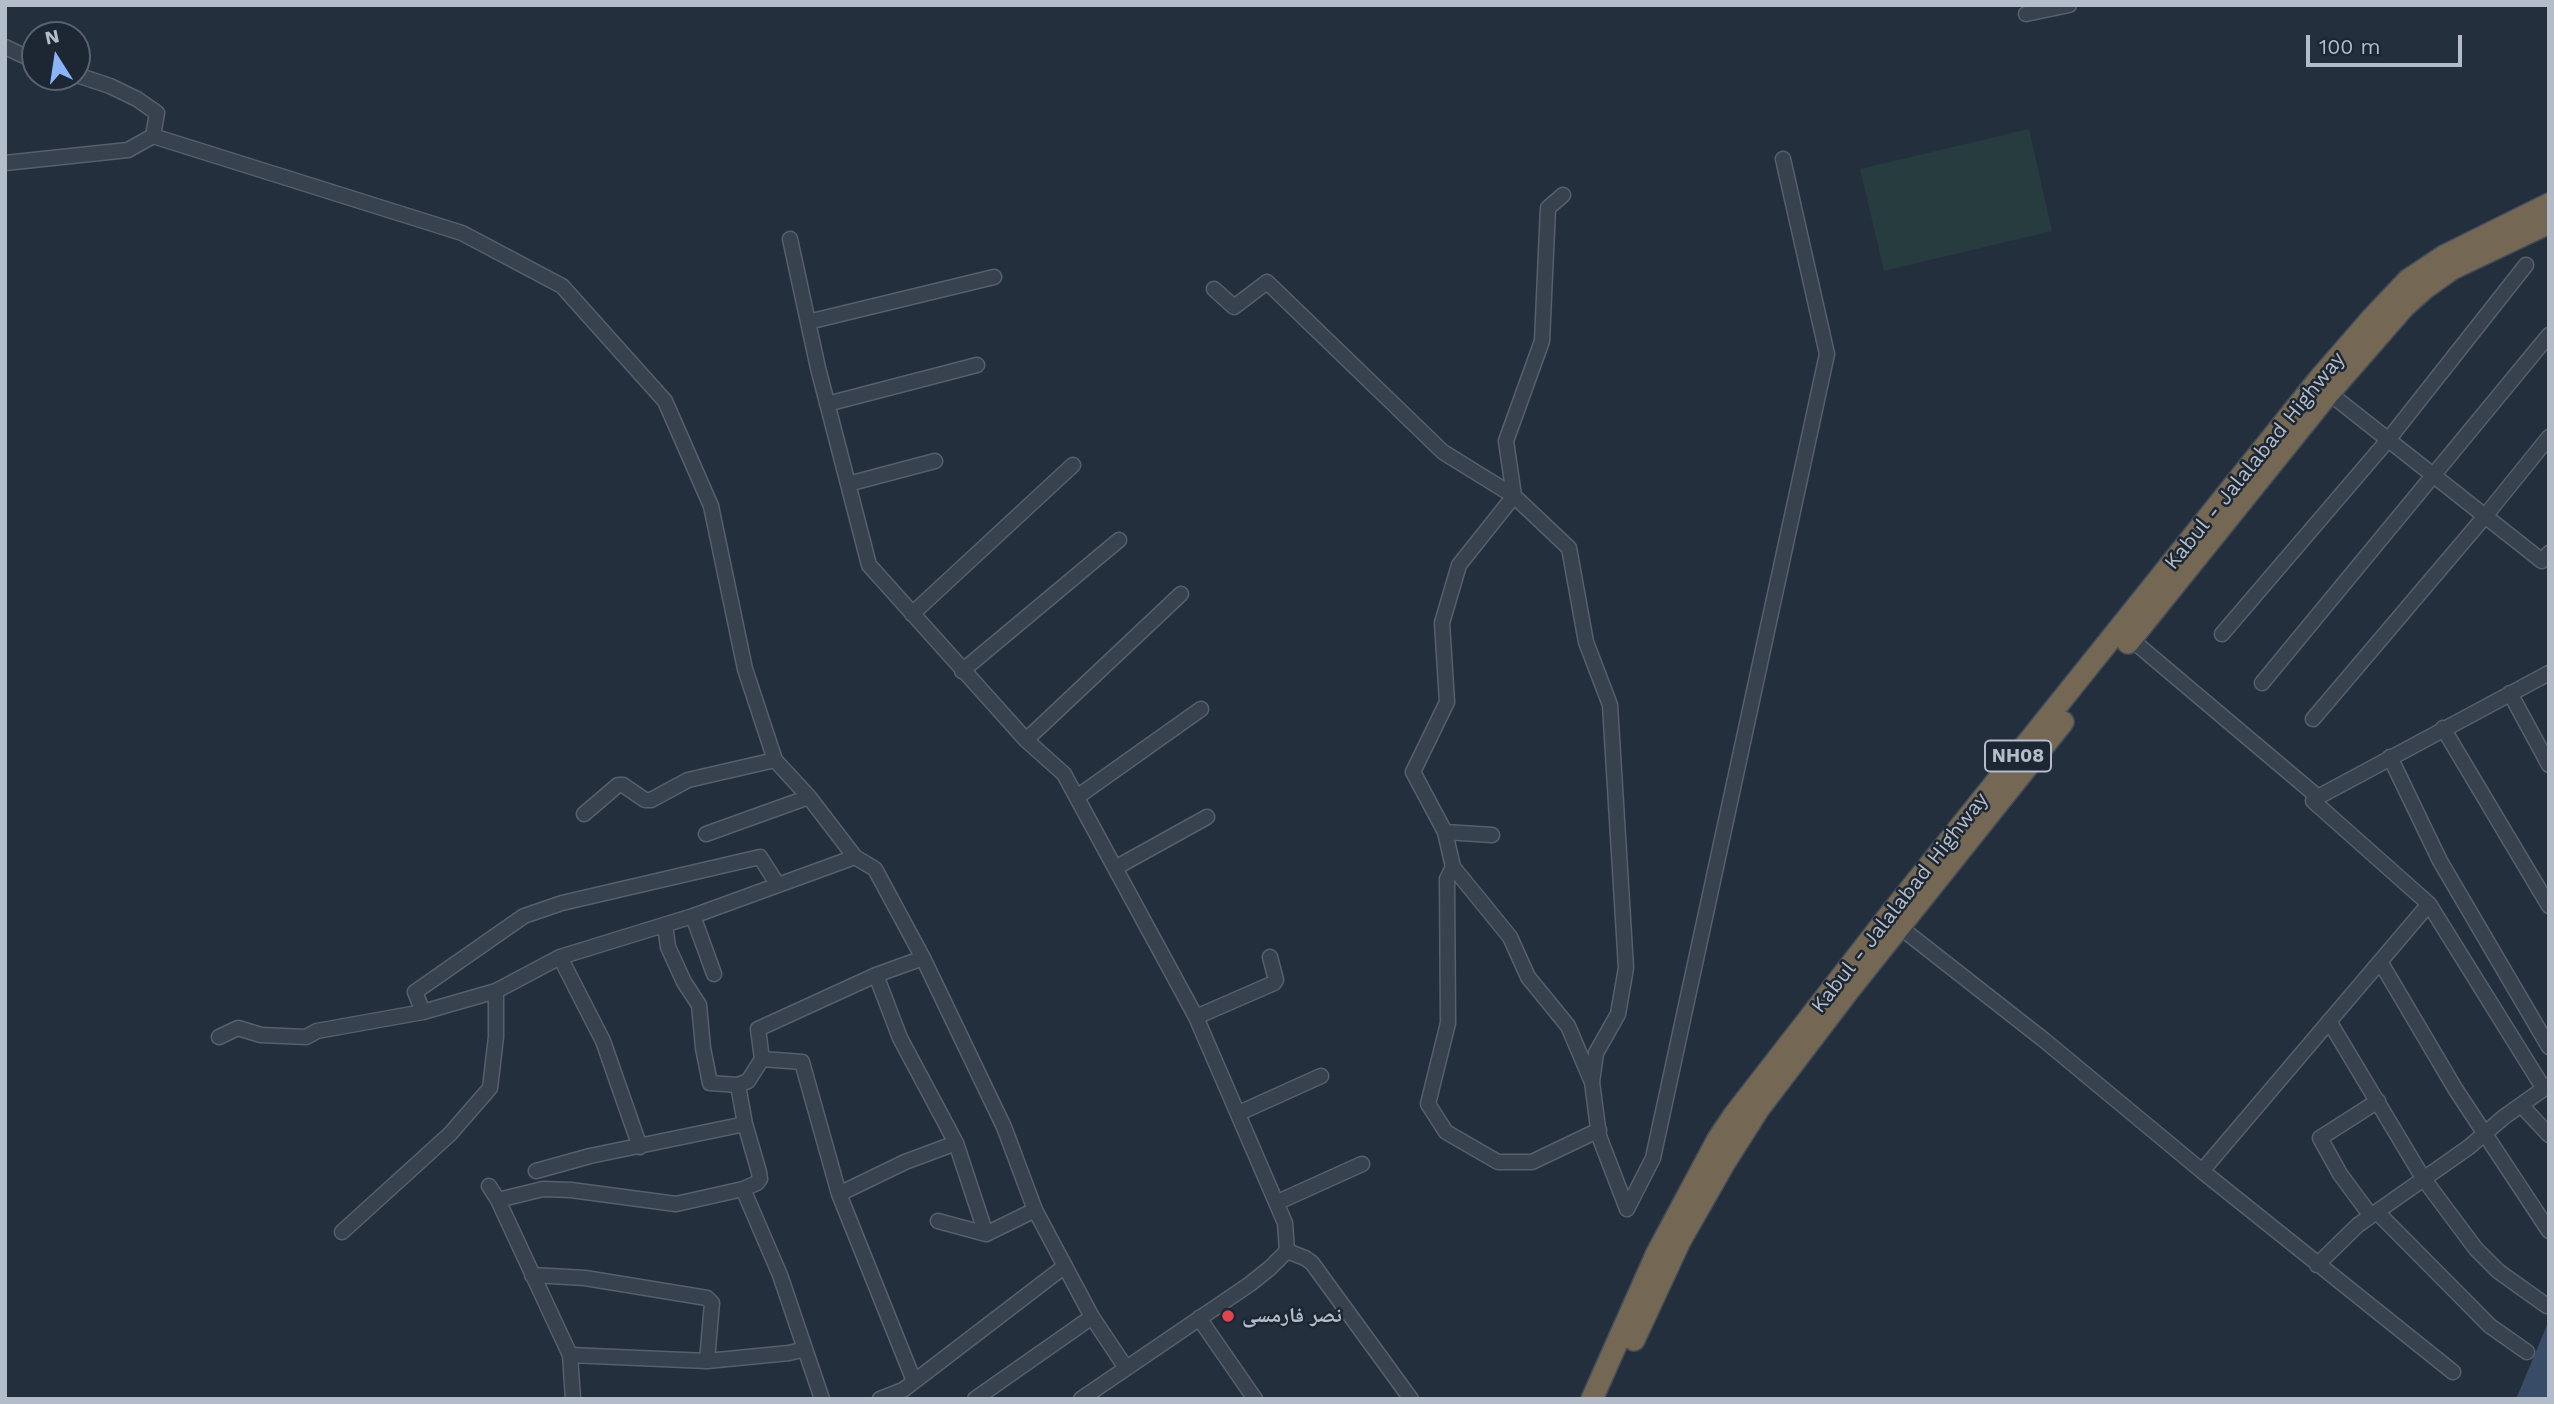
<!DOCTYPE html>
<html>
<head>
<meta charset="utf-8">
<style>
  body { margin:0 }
  #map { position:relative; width:2554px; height:1404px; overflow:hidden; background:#242f3e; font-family:"Work Sans",sans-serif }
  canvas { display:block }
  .frame { position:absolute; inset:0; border:7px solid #b4bcc9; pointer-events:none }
  .north { position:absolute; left:21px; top:21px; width:70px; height:70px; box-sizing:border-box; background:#1d2633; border:2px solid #59626f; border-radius:50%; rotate:348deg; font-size:19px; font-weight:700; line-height:28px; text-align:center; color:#b4bcc9 }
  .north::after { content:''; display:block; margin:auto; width:24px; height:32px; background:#8ab4f8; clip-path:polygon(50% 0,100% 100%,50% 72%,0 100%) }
  .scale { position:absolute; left:2306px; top:35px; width:156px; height:32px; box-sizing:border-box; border:4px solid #b4bcc9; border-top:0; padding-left:9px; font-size:21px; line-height:24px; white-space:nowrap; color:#b4bcc9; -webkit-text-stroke:5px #1d2633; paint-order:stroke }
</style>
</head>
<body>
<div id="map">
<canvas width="2554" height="1404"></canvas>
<div class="frame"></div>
<div class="north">N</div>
<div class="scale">100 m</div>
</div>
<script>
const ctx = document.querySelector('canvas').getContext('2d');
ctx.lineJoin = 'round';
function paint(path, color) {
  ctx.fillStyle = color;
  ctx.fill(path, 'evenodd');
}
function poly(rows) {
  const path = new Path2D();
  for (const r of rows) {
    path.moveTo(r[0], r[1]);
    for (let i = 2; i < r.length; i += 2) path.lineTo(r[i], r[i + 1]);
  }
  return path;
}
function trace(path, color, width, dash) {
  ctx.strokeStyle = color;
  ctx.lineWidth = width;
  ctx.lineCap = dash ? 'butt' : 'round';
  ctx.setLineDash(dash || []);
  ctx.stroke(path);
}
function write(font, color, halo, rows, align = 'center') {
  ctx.font = font + ' "Work Sans","Noto Naskh Arabic",sans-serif';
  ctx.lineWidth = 5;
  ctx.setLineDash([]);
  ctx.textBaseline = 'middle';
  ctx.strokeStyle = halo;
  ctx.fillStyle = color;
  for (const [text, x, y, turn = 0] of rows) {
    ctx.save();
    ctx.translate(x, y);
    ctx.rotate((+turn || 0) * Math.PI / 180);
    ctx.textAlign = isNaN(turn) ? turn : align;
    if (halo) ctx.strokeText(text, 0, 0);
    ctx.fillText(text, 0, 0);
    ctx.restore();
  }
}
paint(poly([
  [2029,129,2052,231,1884,271,1860,169]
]), '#263c3f');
paint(poly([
  [2549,1320,2549,1399,2516,1399,2540,1342]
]), '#394c67');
const minor = poly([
  [2026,14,2069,5],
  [5,47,35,61],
  [77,75,110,86,137,99,157,113,153,136],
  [5,163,128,150,153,136,462,233,562,286,665,401,711,506,745,669,775,760,809,797,855,857,875,869,923,958,1004,1127,1035,1210,1092,1317,1126,1368],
  [1563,195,1548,208,1542,341,1506,441,1514,496,1569,548,1586,642,1610,705,1626,968,1618,1014,1596,1053,1592,1082,1599,1136,1627,1209,1653,1158,1827,354,1783,159],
  [790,239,818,368,869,565,1026,740,1064,774,1196,1017,1285,1223,1287,1251,1270,1268,1250,1284,1081,1399],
  [1214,289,1234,307,1267,282,1443,452,1514,496,1459,565,1442,623,1447,702,1413,772,1445,832,1492,835],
  [808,322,994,277],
  [2329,393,2542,561,2549,553],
  [827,404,977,365],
  [848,484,935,461],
  [912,614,1073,465],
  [2222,634,2388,440,2526,265],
  [2126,635,2318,797,2549,673],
  [962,671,1119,540],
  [2262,683,2549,335],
  [2510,693,2549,765],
  [2313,719,2486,515,2549,437],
  [2443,728,2549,906],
  [1026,740,1181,594],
  [2390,757,2440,861,2549,1047],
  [1077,797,1201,709],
  [2318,797,2313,801,2429,904,2202,1171,2453,1372],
  [584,814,618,785,623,785,645,800,651,800,688,780,775,760],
  [1445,832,1453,867,1510,937,1528,977,1568,1026,1591,1080],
  [706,834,809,797],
  [1453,867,1447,879,1448,1023,1428,1104,1446,1132,1498,1162,1532,1162,1599,1130],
  [1115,868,1207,817],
  [2429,904,2544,1089],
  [693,916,714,974],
  [665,925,668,947,684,982,699,1005,703,1048,710,1083,738,1085,748,1081,762,1059],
  [1901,928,2044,1040,2202,1171],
  [560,957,603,1041,640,1147],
  [2381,963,2456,1090,2549,1231],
  [876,975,900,1038,956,1143,986,1234],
  [423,1012,415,992,524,916,562,903,760,857,778,885],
  [1196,1017,1274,983,1276,980,1270,957],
  [2329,1021,2423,1178,2476,1249,2498,1271,2547,1306],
  [219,1037,238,1028,261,1035,306,1037,317,1031,423,1012,496,991,560,957,693,916,855,857],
  [2521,1105,2549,1135],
  [1239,1113,1321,1076],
  [536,1171,590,1156,745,1124],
  [489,1186,498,1200,570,1355,573,1399],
  [743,1189,780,1275,822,1399],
  [839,1194,905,1162,956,1143],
  [498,1200,543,1189,571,1190,676,1204,743,1189,757,1183,760,1179,759,1172,745,1124,738,1085],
  [1278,1202,1362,1164],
  [2377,1212,2490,1326,2527,1352],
  [2371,1216,2340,1174,2320,1138,2378,1101],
  [938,1221,986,1234,1035,1210],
  [342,1232,450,1134,490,1088,496,1037,496,991],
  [1287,1251,1305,1258,1312,1263,1411,1399],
  [2317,1265,2358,1225,2469,1147,2504,1117,2549,1085],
  [532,1275,585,1278,707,1298,712,1303,707,1361],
  [1199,1318,1255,1399],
  [570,1355,707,1361,789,1353,805,1349],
  [914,1381,839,1194,802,1062,762,1059,758,1029,876,975,923,958],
  [880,1399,903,1390,1065,1266],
  [975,1399,1092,1317]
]);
const highway = poly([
  [2128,643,2329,393,2404,307,2424,289,2452,269,2549,223],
  [1634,1340,1680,1241,1725,1162,1758,1110,1850,989,2063,722],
  [1592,1399,1657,1253,1718,1139,1734,1115,1887,918,2319,379,2372,318,2408,280,2444,256,2549,204]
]);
trace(minor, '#565f6c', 17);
trace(highway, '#434c59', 24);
trace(minor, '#38414e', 14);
trace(highway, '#746855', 21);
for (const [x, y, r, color] of [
  [1228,1316,7,"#e0444e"]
]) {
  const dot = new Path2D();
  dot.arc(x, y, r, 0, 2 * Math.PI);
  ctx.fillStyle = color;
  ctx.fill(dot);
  trace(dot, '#1d2633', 2.5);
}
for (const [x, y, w] of [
  [2018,756,66]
]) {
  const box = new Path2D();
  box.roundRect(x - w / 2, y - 15.5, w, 31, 5);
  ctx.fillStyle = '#1d2633';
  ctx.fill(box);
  trace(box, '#b4bcc9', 2);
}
write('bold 19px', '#b4bcc9', null, [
  ["NH08",2018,756]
]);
write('21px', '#b4bcc9', '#1d2633', [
  ["Kabul - Jalalabad Highway",2255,461,-51],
  ["Kabul - Jalalabad Highway",1900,903,-52]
]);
write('bold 21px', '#b4bcc9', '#1d2633', [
  ["نصر فارمسی",1242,1316]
], 'left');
</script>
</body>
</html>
